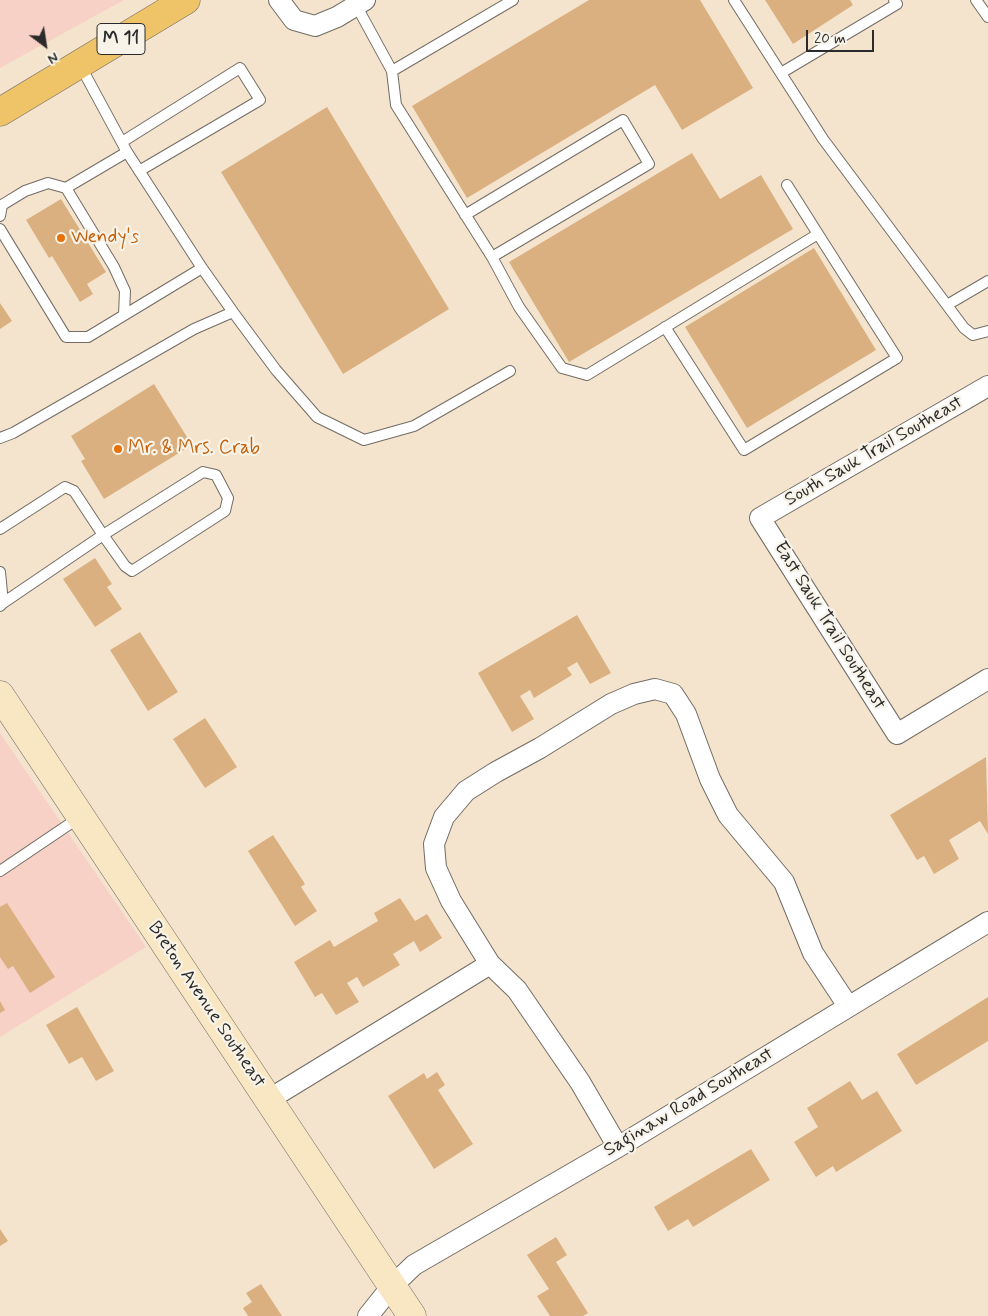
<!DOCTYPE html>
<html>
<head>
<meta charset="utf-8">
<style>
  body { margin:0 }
  #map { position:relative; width:988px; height:1316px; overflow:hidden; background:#f5e4cd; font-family:Mynerve,sans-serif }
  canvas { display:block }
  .north { position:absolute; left:20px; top:20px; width:50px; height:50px; -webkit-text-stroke:4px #f7f3e8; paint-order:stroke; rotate:149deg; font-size:14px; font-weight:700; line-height:20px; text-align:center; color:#2b2b2b }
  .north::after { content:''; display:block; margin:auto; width:18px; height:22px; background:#2b2b2b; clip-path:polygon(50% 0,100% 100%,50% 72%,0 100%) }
  .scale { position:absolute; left:806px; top:30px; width:68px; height:22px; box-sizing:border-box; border:2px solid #2b2b2b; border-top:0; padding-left:6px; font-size:15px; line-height:18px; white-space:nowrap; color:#2b2b2b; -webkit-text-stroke:4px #f7f3e8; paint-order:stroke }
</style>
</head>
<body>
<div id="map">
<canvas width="988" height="1316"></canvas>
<div class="north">N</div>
<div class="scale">20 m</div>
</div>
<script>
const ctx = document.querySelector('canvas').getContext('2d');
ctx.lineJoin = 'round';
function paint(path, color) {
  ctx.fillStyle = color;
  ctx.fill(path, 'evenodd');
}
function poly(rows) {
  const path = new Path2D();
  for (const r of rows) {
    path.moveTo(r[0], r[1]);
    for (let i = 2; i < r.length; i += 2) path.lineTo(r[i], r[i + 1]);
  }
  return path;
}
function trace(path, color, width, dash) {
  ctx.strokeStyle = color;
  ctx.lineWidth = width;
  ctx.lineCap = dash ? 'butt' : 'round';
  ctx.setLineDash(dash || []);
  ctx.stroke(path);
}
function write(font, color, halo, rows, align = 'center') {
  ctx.font = font + ' Mynerve,sans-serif';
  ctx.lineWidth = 4.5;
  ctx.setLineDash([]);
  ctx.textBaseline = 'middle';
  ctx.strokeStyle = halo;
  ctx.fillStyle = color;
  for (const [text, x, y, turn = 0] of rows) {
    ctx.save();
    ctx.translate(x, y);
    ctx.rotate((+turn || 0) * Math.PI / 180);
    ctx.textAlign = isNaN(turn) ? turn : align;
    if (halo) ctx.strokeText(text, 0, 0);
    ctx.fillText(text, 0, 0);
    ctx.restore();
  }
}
paint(poly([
  [0,0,124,0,0,68],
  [0,733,146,947,0,1037]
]), '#f7d1c6');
paint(poly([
  [589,0,700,0,753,88,682,130,655,85,467,198,412,106],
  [765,0,850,0,853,5,793,44],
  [327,107,449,309,343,374,221,172],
  [692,153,720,199,761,175,793,229,569,362,509,262],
  [61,199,106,272,87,284,93,294,80,302,52,256,49,258,26,220],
  [814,248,876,350,747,428,685,327],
  [0,303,12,321,0,329],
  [154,384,192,445,104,499,81,461,85,459,71,436],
  [95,558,112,584,107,587,122,609,95,627,63,579],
  [577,615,611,673,590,684,577,662,567,668,572,675,534,698,530,690,520,696,534,719,512,732,478,673],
  [140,632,178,692,148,711,110,650],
  [205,718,237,767,205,788,173,739],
  [986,757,988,834,980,821,949,840,959,859,934,874,924,856,917,860,890,815],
  [273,835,305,884,301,887,317,911,295,926,248,851],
  [400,898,415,921,427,914,442,938,420,952,414,941,393,954,400,965,363,987,357,977,347,983,359,1002,336,1015,322,993,315,997,294,962,330,940,334,947,378,921,374,913],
  [7,903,55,977,30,993,13,966,8,969,0,957,0,907],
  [988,997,988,1041,916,1085,897,1054],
  [0,1001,5,1010,0,1013],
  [77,1007,114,1071,96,1081,82,1057,69,1064,46,1025],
  [437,1072,445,1085,438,1090,473,1144,434,1169,388,1096,424,1073,427,1079],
  [850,1081,862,1100,877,1091,902,1131,836,1172,833,1166,816,1177,794,1142,818,1127,807,1108],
  [751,1149,770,1180,693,1227,688,1219,668,1231,654,1207],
  [0,1229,8,1241,0,1246],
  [556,1237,567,1255,556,1262,588,1313,583,1316,550,1316,537,1296,549,1289,527,1255],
  [261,1284,282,1316,248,1316,243,1308,252,1302,246,1293]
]), '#dab080');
const lane = poly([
  [734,0,823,139,964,328,973,335,988,331],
  [976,0,988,17],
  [356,5,392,71,513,0],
  [392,71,396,105,492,257,519,307,562,368,587,375,818,234,897,358,744,450,665,327],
  [781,73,897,4,894,0],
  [122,142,240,68,260,100,139,171],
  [127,152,202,268,233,312],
  [787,185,818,234],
  [66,188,127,152,80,65],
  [465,215,623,120,649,164,492,257],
  [0,216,2,205,25,191,48,183,66,188,114,267,125,291,124,315],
  [0,229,66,337,88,337,202,268],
  [947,305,988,281],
  [0,438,13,433,194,329,233,312,276,370,317,417,364,440,414,426,510,371],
  [0,529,65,487,74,491,103,535,125,566,132,571,225,511,228,498,216,475,203,472,103,535,3,603],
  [0,572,3,603,0,606],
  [0,871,80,817]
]);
const street = poly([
  [279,0,294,20,315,26,337,17,365,0],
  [988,386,760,518,897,734,988,679],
  [268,1100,490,964],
  [618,1147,580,1082,517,990,490,964,451,901,436,868,434,844,444,817,466,791,496,772,540,748,611,704,634,694,655,689,673,694,686,714,710,779,728,815,784,882,813,953,848,1006],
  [368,1316,392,1286,414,1265,618,1147,988,922]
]);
const secondary = poly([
  [0,695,412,1316]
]);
const primary = poly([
  [0,112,186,0]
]);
trace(lane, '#726c64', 12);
trace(street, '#726c64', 22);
trace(secondary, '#726c64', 29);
trace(primary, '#726c64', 29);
trace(lane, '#fff', 10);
trace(street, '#fff', 20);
trace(secondary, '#f9e7c3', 28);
trace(primary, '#efc469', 28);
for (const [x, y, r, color] of [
  [61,238,5,"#e8710a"],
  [118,449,5,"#e8710a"]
]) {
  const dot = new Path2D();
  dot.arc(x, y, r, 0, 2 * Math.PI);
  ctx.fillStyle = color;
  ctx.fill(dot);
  trace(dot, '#f7f3e8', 2);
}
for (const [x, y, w] of [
  [121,39,48]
]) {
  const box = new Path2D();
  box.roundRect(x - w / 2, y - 15.5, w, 31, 4);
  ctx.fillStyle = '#f7f3e8';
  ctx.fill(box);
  trace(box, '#2b2b2b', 1);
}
write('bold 18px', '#2b2b2b', null, [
  ["M 11",121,39]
]);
write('19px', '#c56008', '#f7f3e8', [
  ["Wendy's",71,238],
  ["Mr. & Mrs. Crab",128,449]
], 'left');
write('19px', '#2b2b2b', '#f7f3e8', [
  ["South Sauk Trail Southeast",874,452,-30],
  ["East Sauk Trail Southeast",829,626,58],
  ["Breton Avenue Southeast",206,1005,56],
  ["Saginaw Road Southeast",689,1103,-31]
]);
</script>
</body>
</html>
